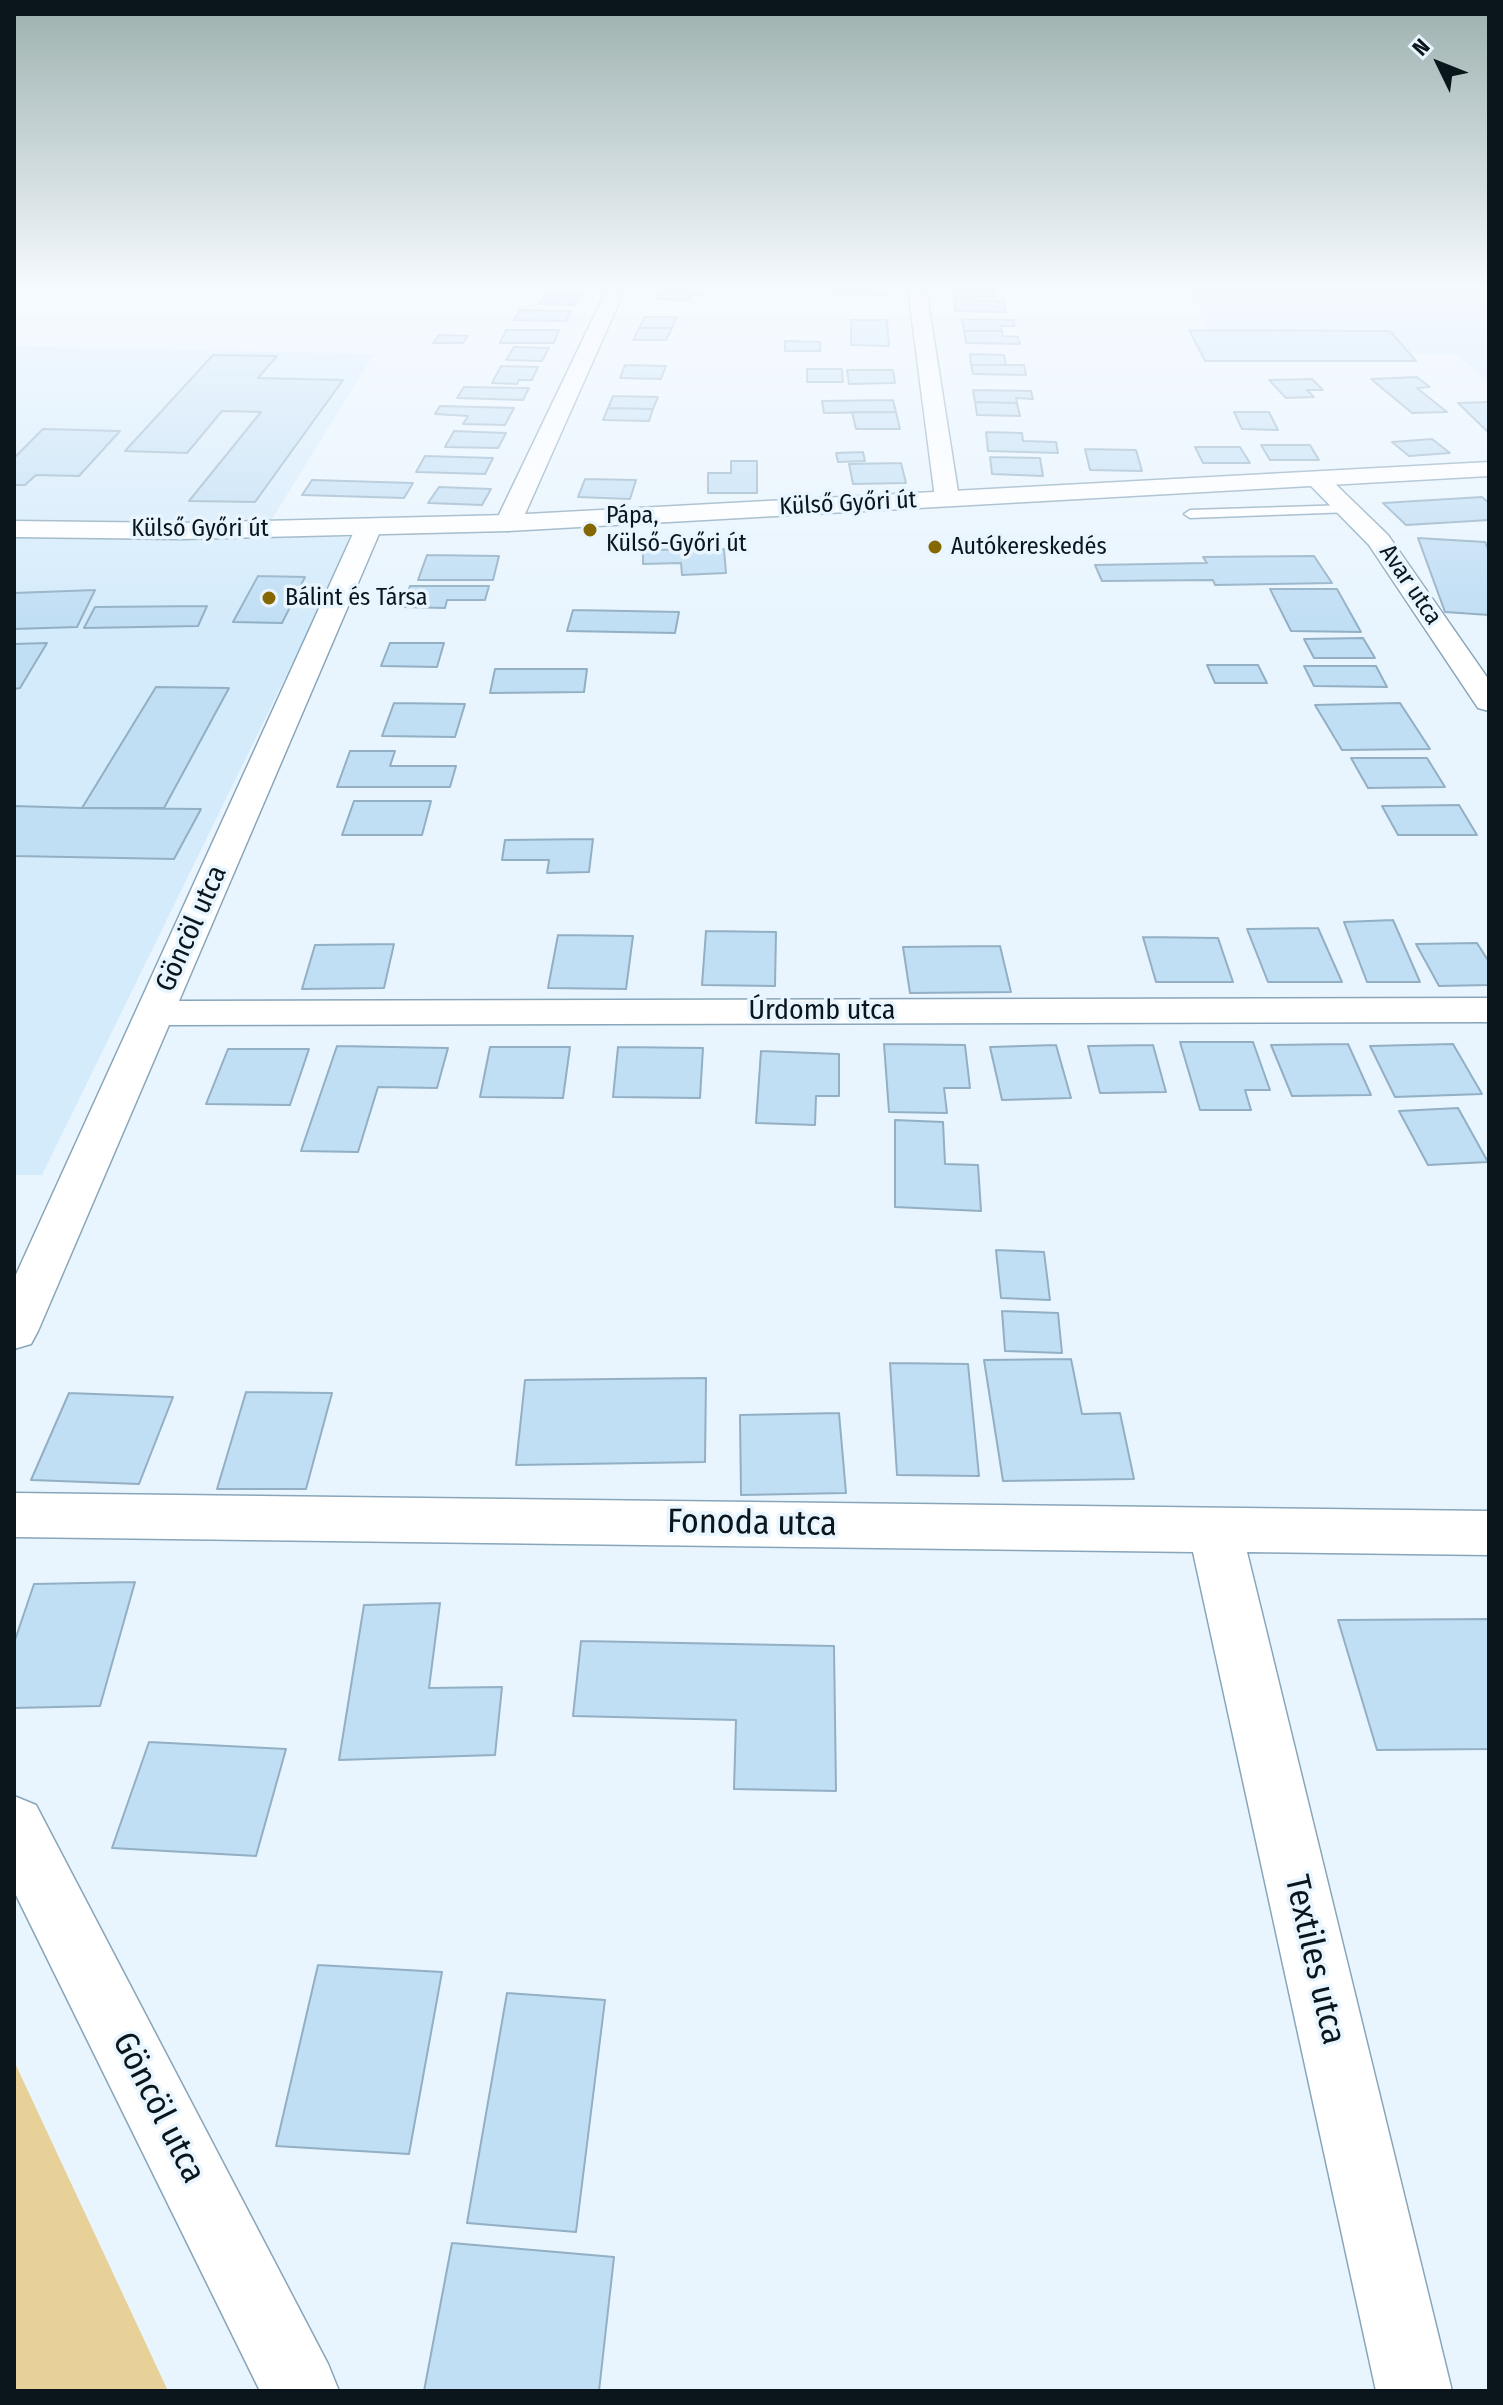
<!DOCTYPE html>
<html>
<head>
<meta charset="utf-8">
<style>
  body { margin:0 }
  #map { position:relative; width:1503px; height:2405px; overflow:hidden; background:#e9f5fe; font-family:"Fira Sans Condensed",sans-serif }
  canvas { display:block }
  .frame { position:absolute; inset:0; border:16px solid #0a151c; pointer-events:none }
  .north { position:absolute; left:1399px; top:24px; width:80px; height:80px; -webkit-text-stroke:6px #e9f5fe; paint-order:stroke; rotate:313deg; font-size:22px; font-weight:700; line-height:32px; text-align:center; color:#0a151c }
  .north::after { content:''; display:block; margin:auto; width:28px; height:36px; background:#0a151c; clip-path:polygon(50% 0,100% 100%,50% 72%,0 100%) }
</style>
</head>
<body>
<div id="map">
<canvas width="1503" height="2405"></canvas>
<div class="frame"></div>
<div class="north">N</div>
</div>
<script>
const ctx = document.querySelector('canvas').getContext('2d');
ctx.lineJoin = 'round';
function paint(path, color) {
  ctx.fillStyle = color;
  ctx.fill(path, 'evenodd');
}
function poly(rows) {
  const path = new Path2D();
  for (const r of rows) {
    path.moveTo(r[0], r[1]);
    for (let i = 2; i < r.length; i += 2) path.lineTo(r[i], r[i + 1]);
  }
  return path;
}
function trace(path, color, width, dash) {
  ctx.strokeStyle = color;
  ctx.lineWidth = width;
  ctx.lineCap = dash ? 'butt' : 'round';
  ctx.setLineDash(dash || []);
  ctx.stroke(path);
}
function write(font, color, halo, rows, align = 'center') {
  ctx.font = font + ' "Fira Sans Condensed",sans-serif';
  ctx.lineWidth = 7;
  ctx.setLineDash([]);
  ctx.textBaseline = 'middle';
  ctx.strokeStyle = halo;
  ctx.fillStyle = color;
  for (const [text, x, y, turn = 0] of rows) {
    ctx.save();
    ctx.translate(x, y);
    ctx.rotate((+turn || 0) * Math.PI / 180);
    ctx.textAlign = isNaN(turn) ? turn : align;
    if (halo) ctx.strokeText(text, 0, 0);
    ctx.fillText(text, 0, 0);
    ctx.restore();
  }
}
paint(poly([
  [1193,289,1489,289,1489,382,1456,354,1215,353],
  [14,346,374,354,261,537,354,537,42,1175,14,1175]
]), '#d4ebfb');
paint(poly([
  [14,2061,168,2391,14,2391]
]), '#e7d199');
const building = poly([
  [834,289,885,289,885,295,833,294,834,289],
  [954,289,993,289,995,297,955,297,954,289],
  [660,290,703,291,701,295,691,295,688,300,655,299,660,290],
  [545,294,580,295,575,305,539,304,545,294],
  [954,300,1004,301,1005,312,955,311,954,300],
  [520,310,571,311,566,321,514,320,520,310],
  [645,317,677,317,672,328,639,328,645,317],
  [962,319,1013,320,1015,326,1001,326,1002,331,964,331,962,319],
  [851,320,887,320,889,346,851,345,851,320],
  [639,328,672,328,666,340,633,340,639,328],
  [506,330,559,330,554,343,500,343,506,330],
  [1189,330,1390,331,1416,361,1205,361,1189,330],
  [964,331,1002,331,1003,336,1018,337,1020,344,966,343,964,331],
  [439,335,468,336,463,343,433,343,439,335],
  [785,341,820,342,820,351,785,351,785,341],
  [514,347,549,348,542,361,506,360,514,347],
  [970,354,1004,355,1006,365,971,365,970,354],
  [213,355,277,356,258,378,343,380,255,502,189,501,261,412,222,411,187,453,125,451,213,355],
  [625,365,666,366,661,379,620,378,625,365],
  [971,365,1024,365,1026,375,973,374,971,365],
  [501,366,538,367,532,380,519,380,517,384,492,383,501,366],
  [807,369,842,369,843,382,807,382,807,369],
  [847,370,893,370,895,383,849,384,847,370],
  [1417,377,1430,387,1417,388,1447,412,1412,413,1371,379,1417,377],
  [1312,379,1323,390,1307,390,1314,397,1286,398,1269,380,1312,379],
  [464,387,529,388,523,400,457,398,464,387],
  [973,390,1031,391,1033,399,1016,398,1017,403,975,402,973,390],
  [613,396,658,397,653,409,608,408,613,396],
  [893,400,896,412,824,413,822,401,893,400],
  [975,402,1017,403,1020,416,977,415,975,402],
  [1489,402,1489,433,1458,403,1489,402],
  [440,406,514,408,505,425,463,424,468,416,435,414,440,406],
  [608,408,653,409,649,421,603,420,608,408],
  [852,412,896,412,900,429,856,429,852,412],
  [1234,412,1269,412,1278,430,1242,429,1234,412],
  [43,429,120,431,79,476,36,475,25,485,14,485,14,458,43,429],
  [454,431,506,433,498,448,445,447,454,431],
  [986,432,1022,433,1023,441,1056,442,1058,453,988,451,986,432],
  [1432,439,1450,453,1409,456,1392,442,1432,439],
  [1261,445,1310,445,1319,460,1270,460,1261,445],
  [1195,447,1240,447,1250,463,1203,463,1195,447],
  [1085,449,1136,450,1142,471,1090,470,1085,449],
  [863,452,865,461,838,462,836,453,863,452],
  [425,456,493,458,485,474,416,472,425,456],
  [990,457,1040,458,1043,476,992,474,990,457],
  [731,461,757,461,757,493,708,493,708,473,731,473,731,461],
  [901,463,906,483,853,484,849,464,901,463],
  [585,479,636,480,630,499,578,497,585,479],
  [312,480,413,483,404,498,302,495,312,480],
  [439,487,491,489,482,505,428,503,439,487],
  [1482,497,1489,503,1489,520,1406,525,1383,503,1482,497],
  [1418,538,1485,542,1489,551,1489,615,1445,612,1418,538],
  [724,549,726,573,682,575,681,563,643,564,643,550,724,549],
  [427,555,499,556,493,580,418,580,427,555],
  [1314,556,1332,583,1215,585,1213,580,1102,581,1095,565,1207,563,1203,557,1314,556],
  [258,576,305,577,282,623,233,622,258,576],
  [410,586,489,586,485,600,447,600,445,608,402,607,410,586],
  [1270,589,1337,589,1361,632,1291,631,1270,589],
  [95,590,77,627,14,629,14,593,95,590],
  [207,606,198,626,84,628,95,607,207,606],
  [573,610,679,612,675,633,567,631,573,610],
  [1363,638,1375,658,1314,658,1304,639,1363,638],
  [47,643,20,688,14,689,14,644,47,643],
  [390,643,444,643,437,667,381,666,390,643],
  [1207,665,1258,665,1267,683,1215,683,1207,665],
  [1304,666,1376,666,1387,687,1314,686,1304,666],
  [495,669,587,669,584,692,490,693,495,669],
  [156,687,229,688,164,808,82,808,156,687],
  [394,703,465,704,455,737,382,736,394,703],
  [1400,703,1430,749,1342,750,1315,705,1400,703],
  [350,751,395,751,390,766,456,766,450,787,337,787,350,751],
  [1351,758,1427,758,1445,787,1368,788,1351,758],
  [354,801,431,801,422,835,342,835,354,801],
  [1459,805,1477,835,1398,835,1382,806,1459,805],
  [14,806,82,808,201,809,174,859,14,856,14,806],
  [593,839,589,872,547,873,549,860,502,860,505,840,593,839],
  [1393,920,1420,982,1367,982,1344,922,1393,920],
  [1318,928,1342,982,1268,982,1247,929,1318,928],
  [706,931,776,932,775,986,702,985,706,931],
  [558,935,633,936,626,989,548,988,558,935],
  [1143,937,1218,938,1233,982,1156,982,1143,937],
  [1477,943,1489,962,1489,985,1439,986,1416,944,1477,943],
  [394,944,384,988,302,989,315,945,394,944],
  [1000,946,1011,992,910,993,903,947,1000,946],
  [1180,1042,1253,1042,1270,1090,1245,1090,1251,1110,1200,1110,1180,1042],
  [884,1044,965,1045,970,1088,944,1088,947,1113,889,1112,884,1044],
  [1348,1044,1371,1095,1292,1096,1271,1045,1348,1044],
  [1453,1044,1482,1094,1395,1097,1370,1046,1453,1044],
  [1056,1045,1071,1098,1002,1100,990,1047,1056,1045],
  [1153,1045,1166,1092,1100,1093,1088,1046,1153,1045],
  [337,1046,448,1048,437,1088,378,1087,358,1152,301,1151,337,1046],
  [490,1047,570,1047,563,1098,480,1097,490,1047],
  [618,1047,703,1048,700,1098,613,1097,618,1047],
  [228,1049,309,1049,290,1105,206,1104,228,1049],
  [761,1051,839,1054,839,1096,816,1096,815,1125,756,1123,761,1051],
  [1458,1108,1488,1162,1428,1165,1399,1111,1458,1108],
  [895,1120,943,1122,945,1164,978,1165,981,1211,895,1207,895,1120],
  [996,1250,1044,1252,1050,1300,1001,1298,996,1250],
  [1002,1311,1058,1313,1062,1353,1005,1351,1002,1311],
  [1071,1359,1082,1414,1120,1413,1134,1479,1003,1481,984,1360,1071,1359],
  [890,1363,968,1364,979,1476,897,1475,890,1363],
  [706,1378,705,1462,516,1465,525,1380,706,1378],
  [246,1392,332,1393,306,1489,217,1489,246,1392],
  [69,1393,173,1397,139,1484,31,1480,69,1393],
  [839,1413,846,1493,741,1495,740,1415,839,1413],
  [135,1582,100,1706,14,1708,14,1643,34,1584,135,1582],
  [440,1603,429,1688,502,1687,495,1755,339,1760,364,1605,440,1603],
  [1489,1619,1489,1749,1377,1750,1338,1620,1489,1619],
  [581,1641,834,1646,836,1791,734,1789,736,1720,573,1716,581,1641],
  [149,1742,286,1749,256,1856,112,1848,149,1742],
  [318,1965,442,1972,409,2154,276,2146,318,1965],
  [507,1993,605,2000,576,2232,467,2223,507,1993],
  [452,2243,614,2257,599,2391,424,2391,452,2243]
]);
paint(building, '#c0def4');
trace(building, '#92afc4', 2);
const service = poly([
  [1348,505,1354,509,1352,512,1190,518,1184,514,1190,510,1348,505]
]);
const minor = poly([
  [607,289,625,289,521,523,517,528,508,531,499,528,495,523,607,289],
  [908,289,926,289,959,498,956,503,947,505,938,503,935,498,908,289],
  [1317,472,1325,474,1388,535,1489,680,1489,711,1478,708,1369,545,1309,484,1305,479,1309,474,1317,472],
  [369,519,378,522,382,527,179,1001,1489,998,1489,1022,169,1025,38,1331,31,1344,14,1349,14,1279,356,527,360,522,369,519],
  [14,1493,1489,1511,1489,1555,1247,1552,1452,2391,1376,2391,1193,1552,14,1537,14,1493],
  [14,1796,36,1805,328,2364,339,2391,260,2391,14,1891,14,1796]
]);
const secondary = poly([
  [1489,462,1489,476,508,531,181,539,14,537,14,521,181,523,508,515,1489,462]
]);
trace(service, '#88a5b9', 3);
trace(minor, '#88a5b9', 3);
trace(secondary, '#88a5b9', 3);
paint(service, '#fff');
paint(minor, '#fff');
paint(secondary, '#fff');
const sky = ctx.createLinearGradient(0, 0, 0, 625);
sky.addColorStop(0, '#9cb0ae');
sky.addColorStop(0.46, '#f5faff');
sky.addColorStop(1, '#f5faff00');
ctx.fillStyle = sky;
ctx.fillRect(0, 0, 1503, 625);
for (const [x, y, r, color] of [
  [590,530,8,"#866802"],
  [935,547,8,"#866802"],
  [269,598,8,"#866802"]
]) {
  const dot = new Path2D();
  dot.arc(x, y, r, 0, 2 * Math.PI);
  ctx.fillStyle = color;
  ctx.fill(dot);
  trace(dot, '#e9f5fe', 3);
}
write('24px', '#0a151c', '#e9f5fe', [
  ["Külső Győri út",848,504,-3],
  ["Külső Győri út",200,529],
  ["Avar utca",1410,585,56]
]);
write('24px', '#0a151c', '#e9f5fe', [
  ["Pápa,",606,516],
  ["Külső-Győri út",606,544],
  ["Autókereskedés",951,547],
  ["Bálint és Társa",285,598]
], 'left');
write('28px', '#0a151c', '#e9f5fe', [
  ["Göncöl utca",192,929,-66],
  ["Úrdomb utca",822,1011]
]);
write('34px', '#0a151c', '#e9f5fe', [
  ["Fonoda utca",752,1524,1],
  ["Textiles utca",1314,1960,77],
  ["Göncöl utca",158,2108,63]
]);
</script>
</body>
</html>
